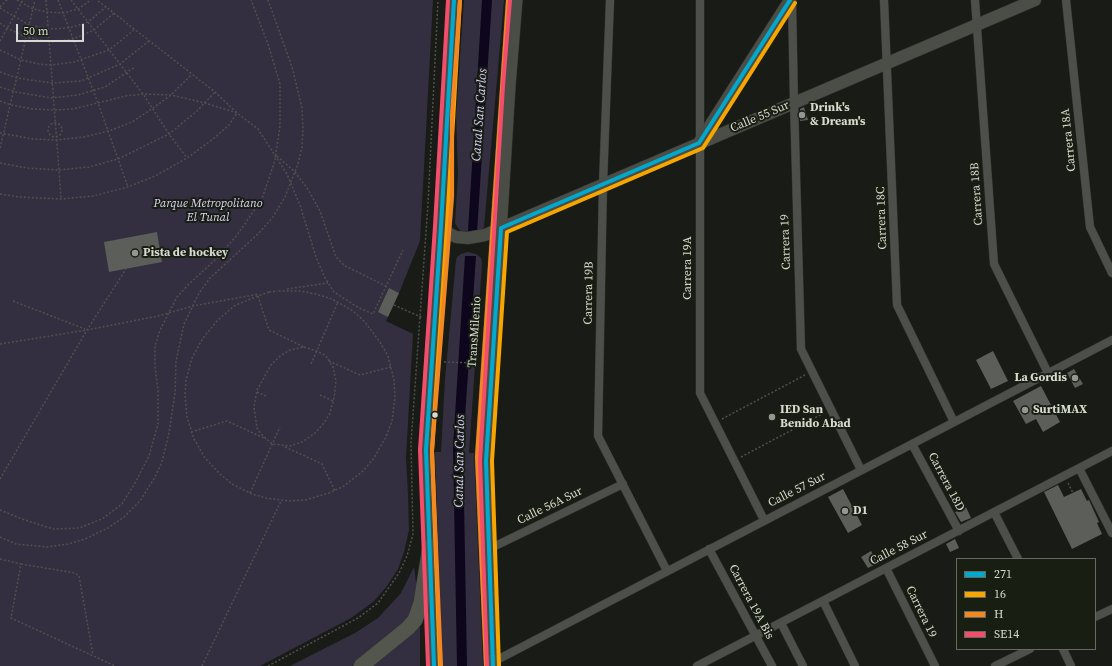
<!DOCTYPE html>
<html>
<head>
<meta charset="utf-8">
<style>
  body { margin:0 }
  #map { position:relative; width:1112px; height:666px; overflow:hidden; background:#191b16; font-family:"Source Serif 4",serif }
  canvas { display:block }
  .legend { position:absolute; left:956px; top:558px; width:140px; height:92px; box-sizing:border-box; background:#191e13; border:1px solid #65695f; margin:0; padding:5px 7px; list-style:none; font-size:12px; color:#d6dad2 }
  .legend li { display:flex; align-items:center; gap:8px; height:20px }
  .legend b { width:20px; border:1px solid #65695f }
  .scale { position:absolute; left:16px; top:24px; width:68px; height:18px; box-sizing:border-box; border:2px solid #d6dad2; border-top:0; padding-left:5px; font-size:12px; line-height:14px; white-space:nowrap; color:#d6dad2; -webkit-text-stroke:3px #191e13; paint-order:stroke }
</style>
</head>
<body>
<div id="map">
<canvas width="1112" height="666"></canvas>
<ul class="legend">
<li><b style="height:5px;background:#00a9ce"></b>271</li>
<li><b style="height:5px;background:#f7a600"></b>16</li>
<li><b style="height:5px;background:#f38820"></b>H</li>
<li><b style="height:5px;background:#f44d6c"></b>SE14</li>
</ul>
<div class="scale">50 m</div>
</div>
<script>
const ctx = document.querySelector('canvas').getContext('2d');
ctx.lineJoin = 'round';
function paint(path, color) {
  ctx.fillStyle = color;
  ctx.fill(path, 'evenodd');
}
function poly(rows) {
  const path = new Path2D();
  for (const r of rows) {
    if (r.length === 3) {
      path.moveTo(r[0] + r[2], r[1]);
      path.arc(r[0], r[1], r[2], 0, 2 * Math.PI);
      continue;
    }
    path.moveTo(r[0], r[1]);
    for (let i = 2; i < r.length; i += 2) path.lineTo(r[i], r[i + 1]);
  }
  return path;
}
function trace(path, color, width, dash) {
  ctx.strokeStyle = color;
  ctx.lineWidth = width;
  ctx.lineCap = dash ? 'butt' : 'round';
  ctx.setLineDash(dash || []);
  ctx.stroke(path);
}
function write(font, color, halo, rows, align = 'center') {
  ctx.font = font + ' "Source Serif 4",serif';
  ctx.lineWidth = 4;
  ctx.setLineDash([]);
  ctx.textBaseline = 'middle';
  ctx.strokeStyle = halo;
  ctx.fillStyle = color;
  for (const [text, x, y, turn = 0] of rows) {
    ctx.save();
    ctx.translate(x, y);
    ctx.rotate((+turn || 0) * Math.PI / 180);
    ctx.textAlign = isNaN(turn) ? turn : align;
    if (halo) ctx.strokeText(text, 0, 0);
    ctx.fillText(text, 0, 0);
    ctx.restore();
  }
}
paint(poly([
  [0,0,433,0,420,241,399,293,386,321,413,334,406,458,408,494,409,530,404,552,398,569,387,586,373,602,351,618,260,666,0,666],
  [464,0,504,0,484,227,481,230,472,232,461,231,458,228,455,223,458,174,456,114],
  [468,252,476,254,481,258,482,263,469,453,474,453,483,666,442,666,435,452,441,452,445,379,456,260,457,257,461,254],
  [414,567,417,590,415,605,407,619,396,631,352,666,290,666,355,633,378,618,401,593],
  [420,622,420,666,370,666]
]), '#332f40');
paint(poly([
  [482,0,492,0,477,232,472,232,468,231],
  [465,256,476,256,463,447,467,666,457,666,453,447]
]), '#0e061d');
paint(poly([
  [804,107,808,120,800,121,800,109],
  [157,232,162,262,109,272,104,242],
  [389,288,399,293,388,317,378,312],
  [993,351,1008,381,991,389,976,360],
  [1074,369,1083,384,1075,388,1067,373],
  [1041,386,1060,422,1043,432,1036,419,1026,424,1013,401],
  [1058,485,1064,497,1081,489,1087,501,1089,500,1099,522,1097,523,1102,534,1072,549,1044,492],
  [843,489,862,525,848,533,828,497],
  [966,507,971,518,961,522,955,512],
  [955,539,959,548,950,552,946,544],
  [871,551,878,563,868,568,861,557]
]), '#5c5e59');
const lane = poly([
  [436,391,449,234,452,196,452,138],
  [440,649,441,666],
  [486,666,477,457,508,0]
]);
const street = poly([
  [610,0,603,184,598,436,667,571],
  [700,0,700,393,764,520],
  [792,0,794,103,801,349,861,470],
  [884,0,897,305,954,422],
  [975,0,994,264,1048,373],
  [1066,0,1090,227,1112,273],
  [912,444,959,531],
  [1079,468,1112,533],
  [994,512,1018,559],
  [489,549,623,484],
  [709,549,772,666],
  [886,568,935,666],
  [823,601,855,666],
  [1095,617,1112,609],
  [781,623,803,666],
  [1063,649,1071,666],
  [493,662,1112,340],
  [697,666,1112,451],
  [995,666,1030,649]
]);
const secondary = poly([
  [699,143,790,0],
  [441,226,446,232,456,237,468,238,485,235,1035,0]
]);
const primary = poly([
  [434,666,429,519,426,450,431,363,441,226,454,0],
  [493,666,486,461,509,86,516,0]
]);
const highway = poly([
  [493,662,493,666],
  [361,666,408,628,415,620,421,603,430,547]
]);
trace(lane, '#323430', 5);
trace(street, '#323430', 9);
trace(secondary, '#323430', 13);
trace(primary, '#323430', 14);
trace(highway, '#323430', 16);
trace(poly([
  [17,0,33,9,47,12,63,13,78,9,91,0],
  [46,0,59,170,61,199],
  [58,0,98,103,128,187],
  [71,0,143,94,169,134,187,158],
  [0,7,7,0],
  [0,8,29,25,48,29,69,28,88,22,106,7],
  [0,23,7,28,26,37,49,42,73,39,94,30,114,13],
  [0,41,23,0],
  [0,50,21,60,39,64,51,65,74,62,109,50,134,30],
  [0,72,17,78,52,83,81,81,88,78,120,64,149,41],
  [0,87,16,92,51,98,78,95,105,87,135,67],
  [0,101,11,105,33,109,54,110,73,109,126,96,143,94,171,95,205,103,237,113,258,129,287,174,300,205,316,257,325,278,334,292,359,308,373,314,403,250],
  [55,130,7],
  [0,133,33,139,56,140,84,137,109,131,132,122,153,108,171,95,191,75],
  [0,148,35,0],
  [277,156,295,172,309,191,320,211,336,257,345,266,386,286],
  [0,163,27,168,59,170,89,167,118,159,169,134,197,111,215,92],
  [0,194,19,197,61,199,93,196,128,187,155,176,187,158,213,139,229,125,237,113,215,92,97,0],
  [287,289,328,283],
  [269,292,255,297,234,306,217,321,203,338,192,358,186,380,185,395,187,417,194,439,205,458,220,474,232,484,252,494,266,498,289,501,305,500,329,493,344,486,363,471,374,458,386,437,392,421,395,397,394,380,388,356,380,342,365,322,353,311,332,299,316,294,300,291,276,291],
  [269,292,277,291],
  [258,296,269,330,304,347],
  [13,301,85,329],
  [394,305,423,318],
  [0,344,87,330,158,316,193,306,259,294],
  [304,347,317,351,326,356,333,367,336,381,334,398,330,413,324,423,314,434,302,442,290,446,272,444,261,434,257,428,254,407,257,390,271,365,280,356,290,350,304,347],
  [329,361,360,375,391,367],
  [444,362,476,363],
  [311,364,338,302],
  [257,392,266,396],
  [320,395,333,401],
  [722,419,805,375],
  [191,432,227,421,266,439],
  [285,447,322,464,335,491],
  [741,457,824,413],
  [0,479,87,330,126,269],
  [1068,483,1073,493],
  [250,493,280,427],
  [0,510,22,519,53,529,79,528,102,519,122,504,135,483,149,456,158,424,158,391,155,366,155,346,160,330,177,297,189,284,216,259,237,235,262,199,275,160,280,126,280,84,268,44,251,0],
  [0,537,16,544,47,547,68,544,85,539,108,528,124,517,140,501,155,477,162,462,169,433,175,393,176,361,184,324,199,293,210,278,258,234,273,217,285,197,298,164,302,147,303,129,302,108,292,67,268,0],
  [0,559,21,564,11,618,115,666],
  [21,564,75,573,79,576,93,655],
  [202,666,281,501],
  [268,666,358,618,378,603,399,573,407,556,413,534,411,443,428,204,438,0]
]), '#50514d', 1.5, [2, 2]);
trace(lane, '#4d4f4a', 4);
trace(street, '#4d4f4a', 8);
trace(secondary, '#4b4d47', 12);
trace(primary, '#494d45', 13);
trace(highway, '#52564c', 15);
trace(poly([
  [434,666,426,450,441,226,454,0],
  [493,666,486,461,501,228,699,143,790,0]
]), '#00a9ce', 4);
trace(poly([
  [440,666,432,450,447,226,460,0],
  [499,666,492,461,507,232,703,148,795,3]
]), '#f7a600', 4);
trace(poly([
  [441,666,432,451,452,196,452,115,460,0],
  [486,666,477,457,508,0]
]), '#f38820', 4);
trace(poly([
  [428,666,420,450,435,226,448,0],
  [487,666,480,461,503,86,510,0]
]), '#f44d6c', 4);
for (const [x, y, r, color] of [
  [802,115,4,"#949790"],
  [135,253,4,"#949790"],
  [1075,378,4,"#949790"],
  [1025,410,4,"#949790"],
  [435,415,3.5,"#d6dad2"],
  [772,417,4,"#949790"],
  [845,511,4,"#949790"]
]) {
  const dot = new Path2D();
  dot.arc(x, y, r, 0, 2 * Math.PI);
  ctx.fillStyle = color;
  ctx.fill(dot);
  trace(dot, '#191e13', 1.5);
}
write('bold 12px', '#d6dad2', '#191e13', [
  ["Drink's",810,108],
  ["& Dream's",810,122],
  ["Pista de hockey",143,253],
  ["La Gordis",1067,378,"right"],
  ["IED San",780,410],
  ["Benido Abad",780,424],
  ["SurtiMAX",1033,410],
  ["D1",853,511]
], 'left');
write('12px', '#d6dad2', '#191e13', [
  ["Calle 55 Sur",760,117,-23],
  ["Carrera 18A",1069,140,-96],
  ["Carrera 18B",977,194,-94],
  ["Carrera 18C",882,218,-92],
  ["Carrera 19",786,242,-92],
  ["Carrera 19A",688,268,-90],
  ["Carrera 19B",589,293,-89],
  ["TransMilenio",475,332,-86],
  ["Carrera 18D",946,482,62],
  ["Calle 57 Sur",797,490,-27],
  ["Calle 56A Sur",550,506,-26],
  ["Calle 58 Sur",899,548,-27],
  ["Carrera 19A Bis",751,602,62],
  ["Carrera 19",921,612,64]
]);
write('italic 12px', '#ddd4f9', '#191e13', [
  ["Parque Metropolitano",208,204],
  ["El Tunal",208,218]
]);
write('italic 13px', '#d8ccfc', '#191e13', [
  ["Canal San Carlos",480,115,-86],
  ["Canal San Carlos",460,461,-89]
]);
</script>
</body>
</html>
